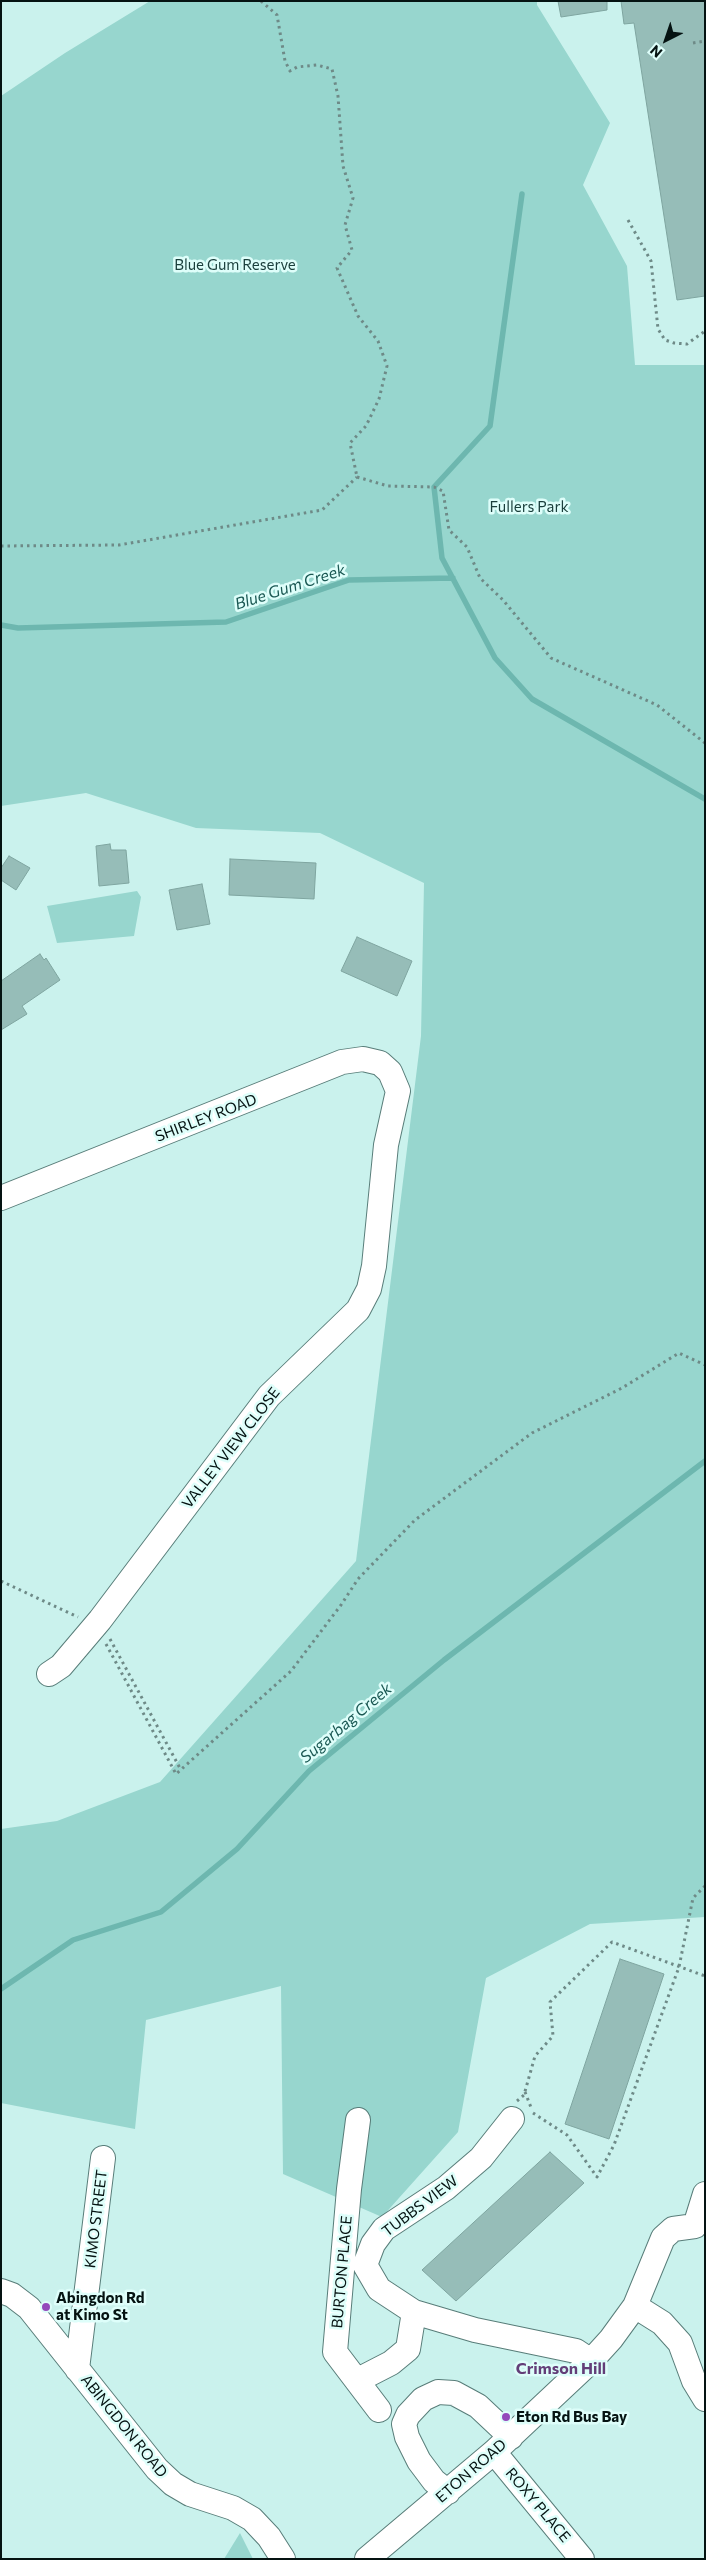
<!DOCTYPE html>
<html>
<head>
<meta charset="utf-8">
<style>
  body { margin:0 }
  #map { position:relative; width:706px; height:2560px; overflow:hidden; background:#caf2ed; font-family:Commissioner,sans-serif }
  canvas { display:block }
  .frame { position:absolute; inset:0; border:2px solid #051312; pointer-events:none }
  .north { position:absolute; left:641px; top:15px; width:50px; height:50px; -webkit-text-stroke:4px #defefa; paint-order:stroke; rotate:221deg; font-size:14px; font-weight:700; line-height:20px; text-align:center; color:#051312 }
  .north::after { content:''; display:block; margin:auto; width:18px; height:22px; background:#051312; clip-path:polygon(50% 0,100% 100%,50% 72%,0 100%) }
</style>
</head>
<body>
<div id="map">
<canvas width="706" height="2560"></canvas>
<div class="frame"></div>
<div class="north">N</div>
</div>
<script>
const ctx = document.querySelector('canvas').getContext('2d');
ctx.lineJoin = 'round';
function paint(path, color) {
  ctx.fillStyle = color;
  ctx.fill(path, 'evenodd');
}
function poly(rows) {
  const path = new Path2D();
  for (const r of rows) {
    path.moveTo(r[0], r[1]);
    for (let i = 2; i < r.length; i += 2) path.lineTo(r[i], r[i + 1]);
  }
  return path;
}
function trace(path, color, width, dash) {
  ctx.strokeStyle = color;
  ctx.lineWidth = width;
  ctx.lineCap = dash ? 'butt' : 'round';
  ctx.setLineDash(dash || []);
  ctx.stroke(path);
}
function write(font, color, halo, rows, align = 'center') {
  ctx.font = font + ' Commissioner,sans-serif';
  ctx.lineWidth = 5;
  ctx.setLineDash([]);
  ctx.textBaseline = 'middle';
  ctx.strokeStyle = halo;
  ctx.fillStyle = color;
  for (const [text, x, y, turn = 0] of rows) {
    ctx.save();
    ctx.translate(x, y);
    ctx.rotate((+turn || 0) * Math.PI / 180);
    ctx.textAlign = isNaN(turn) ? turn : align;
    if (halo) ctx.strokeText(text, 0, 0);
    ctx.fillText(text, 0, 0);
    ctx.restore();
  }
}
paint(poly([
  [150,1,537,1,537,5,610,123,583,185,627,266,635,365,705,365,705,1917,590,1924,486,1978,458,2132,382,2217,283,2174,281,1986,146,2020,135,2129,1,2103,1,1829,57,1821,160,1782,356,1561,421,1036,424,883,320,833,196,828,86,793,1,806,1,96,65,53],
  [137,891,141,897,134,936,57,943,47,906],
  [240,2533,253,2559,224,2559]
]), '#97d6ce');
trace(poly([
  [522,194,490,426,434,487,442,558,495,658,532,699,705,799],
  [1,625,18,628,226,622,349,580,453,578],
  [1,1989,73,1940,161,1912,237,1849,309,1771,444,1660,705,1461]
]), '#6db7af', 5.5);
const building = poly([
  [558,1,607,1,607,10,561,17,558,1],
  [621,1,705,1,705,296,677,300,634,23,624,24,621,1],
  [110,844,111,850,126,850,129,883,99,886,96,846,110,844],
  [9,856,30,868,16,890,1,880,1,868,9,856],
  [230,859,316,863,314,899,229,895,230,859],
  [202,884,210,924,177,930,169,890,202,884],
  [357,937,412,961,397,996,341,971,357,937],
  [40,954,44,960,46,958,60,980,22,1006,27,1014,1,1030,1,981,40,954],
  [620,1959,664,1974,609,2139,565,2124,620,1959],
  [550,2152,584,2183,456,2301,422,2270,550,2152]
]);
paint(building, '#96bdb8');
trace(building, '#7fa5a0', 1);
const minor = poly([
  [1,1198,342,1062,363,1059,380,1063,390,1072,398,1091,386,1145,374,1266,369,1289,358,1310,269,1396,100,1620,61,1666,49,1674],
  [512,2119,481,2158,446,2188,384,2229,373,2244,365,2265,379,2289,414,2312,475,2330,576,2351,591,2361],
  [358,2120,349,2189,335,2352,379,2410],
  [1,2291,12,2295,29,2308,157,2469,173,2484,190,2494,233,2508,252,2519,269,2537,283,2559],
  [635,2306,662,2323,680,2343,694,2381,705,2399],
  [77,2369,103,2158],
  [358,2380,391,2363,408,2349,414,2312],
  [494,2452,582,2559],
  [448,2492,434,2481,419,2461,407,2437,404,2424,408,2415,423,2399,438,2392,454,2393,478,2406,511,2437],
  [367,2559,494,2452,591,2361,611,2339,635,2306,663,2238,673,2229,695,2226,705,2194]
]);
trace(minor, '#587d79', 26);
trace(poly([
  [261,1,277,15,285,61,290,71,297,67,317,65,332,69,338,96,343,166,353,198,345,225,352,250,337,268,358,316,378,341,387,366,379,399,366,426,350,443,357,477],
  [693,43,705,41],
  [628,220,651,261,658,329,665,340,674,343,687,344,705,331],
  [357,477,388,486,434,487,443,491,449,530,467,547,480,578,503,600,551,658,657,705,705,743],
  [1,546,119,545,322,510,357,477],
  [1,1581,78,1617],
  [110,1639,181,1770],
  [106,1644,176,1774,291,1671,341,1605,358,1579,415,1520,532,1433,622,1388,679,1353,705,1365],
  [525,2092,532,2110],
  [517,2101,524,2095,535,2056,553,2036,550,2002,612,1942,705,1976],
  [533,2113,567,2135,597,2177,614,2145,679,1967,693,1898,705,1886]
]), '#6e8a87', 3, [2.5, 4]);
trace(minor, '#fff', 24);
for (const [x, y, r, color] of [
  [46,2307,5,"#9449bb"],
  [506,2417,5,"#9449bb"]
]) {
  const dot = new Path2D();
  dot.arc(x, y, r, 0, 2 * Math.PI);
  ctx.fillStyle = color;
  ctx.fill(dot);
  trace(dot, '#defefa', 2);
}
write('15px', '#1a3e3b', '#defefa', [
  ["Blue Gum Reserve",235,265],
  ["Fullers Park",529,507]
]);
write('15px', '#051312', '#defefa', [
  ["SHIRLEY ROAD",206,1118,-21],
  ["VALLEY VIEW CLOSE",231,1448,-52],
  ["TUBBS VIEW",420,2206,-37],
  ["KIMO STREET",96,2219,-83],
  ["BURTON PLACE",342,2272,-85],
  ["ABINGDON ROAD",124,2426,51],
  ["ETON ROAD",471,2471,-41],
  ["ROXY PLACE",538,2505,50]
]);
write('bold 15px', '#051312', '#defefa', [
  ["Abingdon Rd",56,2298],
  ["at Kimo St",56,2315],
  ["Eton Rd Bus Bay",516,2417]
], 'left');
write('italic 16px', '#1a5853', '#defefa', [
  ["Blue Gum Creek",290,587,-18],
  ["Sugarbag Creek",346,1723,-40]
]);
write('bold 16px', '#633e78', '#defefa', [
  ["Crimson Hill",561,2369]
]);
</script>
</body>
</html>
